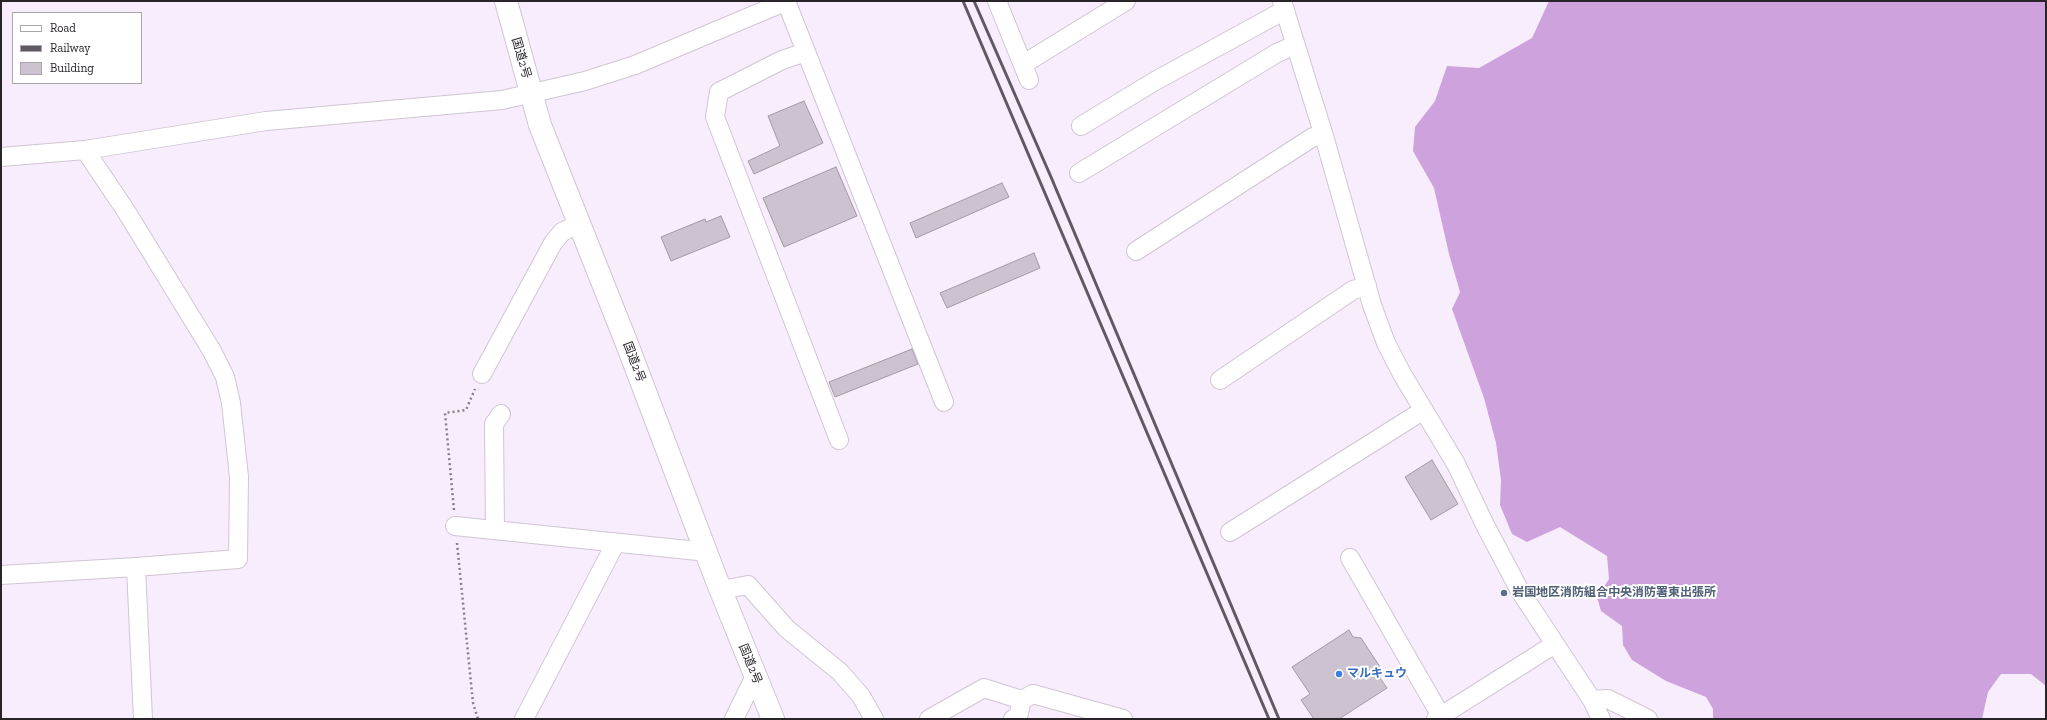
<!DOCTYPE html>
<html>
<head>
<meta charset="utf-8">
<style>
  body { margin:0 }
  #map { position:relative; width:2047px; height:720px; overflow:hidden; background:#f8edfc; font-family:"Zilla Slab",serif }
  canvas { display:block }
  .frame { position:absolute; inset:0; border:2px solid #28242a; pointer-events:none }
  .legend { position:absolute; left:12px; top:12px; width:130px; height:72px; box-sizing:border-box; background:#fff; border:1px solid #a9a7aa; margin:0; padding:5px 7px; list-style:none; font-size:12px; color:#28242a }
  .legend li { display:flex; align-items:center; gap:8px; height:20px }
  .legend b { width:20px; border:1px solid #a9a7aa }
</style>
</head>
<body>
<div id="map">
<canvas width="2047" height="720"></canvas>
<div class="frame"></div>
<ul class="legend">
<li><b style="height:5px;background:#fff"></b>Road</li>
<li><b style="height:5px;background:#5f5962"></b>Railway</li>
<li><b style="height:11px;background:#cdc3d0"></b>Building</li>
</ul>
</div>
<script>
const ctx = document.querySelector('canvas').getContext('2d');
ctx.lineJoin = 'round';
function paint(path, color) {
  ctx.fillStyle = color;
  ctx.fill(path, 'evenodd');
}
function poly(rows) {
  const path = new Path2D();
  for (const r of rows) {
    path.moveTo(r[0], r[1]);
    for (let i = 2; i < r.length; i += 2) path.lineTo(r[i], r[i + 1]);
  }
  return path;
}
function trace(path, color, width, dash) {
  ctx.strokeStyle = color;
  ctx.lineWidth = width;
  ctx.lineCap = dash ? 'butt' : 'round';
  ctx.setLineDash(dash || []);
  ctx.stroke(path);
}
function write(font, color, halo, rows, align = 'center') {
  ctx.font = font + ' "Zilla Slab","Noto Sans JP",serif';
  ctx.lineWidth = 4;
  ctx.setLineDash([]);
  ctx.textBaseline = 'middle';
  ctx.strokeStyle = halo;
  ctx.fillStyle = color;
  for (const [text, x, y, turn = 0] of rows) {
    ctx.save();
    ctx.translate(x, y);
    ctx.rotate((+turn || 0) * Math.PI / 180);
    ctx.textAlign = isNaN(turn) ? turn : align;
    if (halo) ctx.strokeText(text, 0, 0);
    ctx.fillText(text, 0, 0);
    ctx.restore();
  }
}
paint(poly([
  [1549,1,2046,1,2046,686,2031,674,2001,674,1988,692,1982,719,1713,719,1713,709,1706,697,1666,681,1632,660,1623,645,1622,626,1601,611,1597,597,1609,579,1607,556,1560,527,1527,542,1512,534,1500,505,1501,480,1496,443,1484,398,1452,309,1460,292,1449,254,1434,188,1413,151,1415,127,1435,101,1447,66,1479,68,1532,38]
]), '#cea3dd');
const building = poly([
  [804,101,823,143,754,174,748,161,780,146,768,116,804,101],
  [836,167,857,216,784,247,763,198,836,167],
  [1002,183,1009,197,916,238,910,223,1002,183],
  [721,216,730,237,671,261,661,237,705,219,706,222,721,216],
  [1034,253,1040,268,947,308,940,293,1034,253],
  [912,349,918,364,835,397,829,382,912,349],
  [1432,460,1458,504,1431,520,1405,477,1432,460],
  [1349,630,1353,637,1361,638,1382,670,1380,678,1387,688,1339,719,1314,719,1301,700,1310,694,1292,667,1349,630]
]);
paint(building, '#cdc3d0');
trace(building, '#a399a6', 1);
const minor = poly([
  [786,1,944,402],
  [997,1,1029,80],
  [1282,1,1324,136,1372,305,1386,343,1402,374,1456,464,1485,525,1520,591,1592,700,1601,719],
  [806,52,782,60,719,92,715,117,839,440],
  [1023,62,1030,60,1126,1],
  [1081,126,1155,81,1285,10],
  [1,157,85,150,266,121,502,100,585,81,635,65,787,1],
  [1079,173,1277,53,1295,45],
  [1136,251,1313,137,1324,136],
  [482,374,553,243,562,232,579,224],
  [1220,380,1353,290,1367,286],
  [455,526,698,551,706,548],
  [495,530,494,424,501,414],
  [1230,532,1424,410],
  [1350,558,1441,716],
  [136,567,143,719],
  [1,575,136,567,238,559,239,477,231,403,225,377,212,351,126,211,85,150],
  [721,590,748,585,787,629,840,672,861,696,874,719],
  [1592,700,1608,699,1648,719],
  [524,719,613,548,613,543],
  [734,719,755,676],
  [929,719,984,688,1022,700,1033,694,1123,719],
  [1013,719,1018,717,1022,700],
  [1436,719,1555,644]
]);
const highway = poly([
  [506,1,540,125,627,344,717,581,773,719]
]);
trace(minor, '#d0c5d3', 20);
trace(highway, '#d0c5d3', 24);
trace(poly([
  [454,510,445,413,466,410,475,389],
  [457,543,473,703,478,719]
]), '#867f89', 2.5, [2, 3]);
trace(minor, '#fff', 18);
trace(highway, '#fff', 22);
trace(poly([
  [963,1,1269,719],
  [974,1,1051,177,1279,719]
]), '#5f5962', 3);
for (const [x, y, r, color] of [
  [1504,593,4,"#5c6f8a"],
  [1339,674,4,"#3f7fe0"]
]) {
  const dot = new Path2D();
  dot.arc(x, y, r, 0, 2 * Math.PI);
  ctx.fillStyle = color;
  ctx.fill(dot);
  trace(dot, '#fff', 1.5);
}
write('12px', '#28242a', '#fff', [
  ["国道2号",521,58,74],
  ["国道2号",634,362,69],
  ["国道2号",750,664,68]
]);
write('bold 12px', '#4e5e75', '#fff', [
  ["岩国地区消防組合中央消防署東出張所",1512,593]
], 'left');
write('bold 12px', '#366cbe', '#fff', [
  ["マルキュウ",1347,674]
], 'left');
</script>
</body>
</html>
